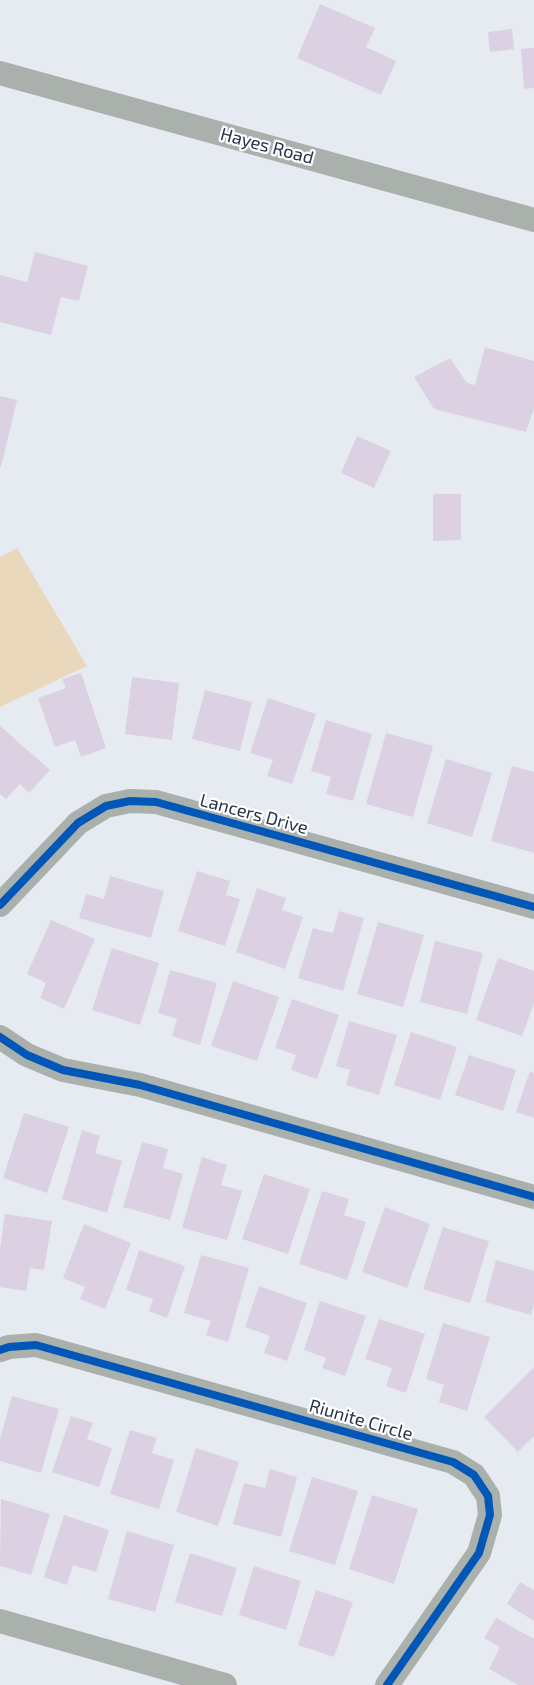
<!DOCTYPE html>
<html>
<head>
<meta charset="utf-8">
<style>
  body { margin:0 }
  canvas { display:block; background:#e6eaf1 }
</style>
</head>
<body>
<canvas width="534" height="1685"></canvas>
<script>
const ctx = document.querySelector('canvas').getContext('2d');
ctx.lineJoin = 'round';
function paint(path, color) {
  ctx.fillStyle = color;
  ctx.fill(path, 'evenodd');
}
function poly(rows) {
  const path = new Path2D();
  for (const r of rows) {
    path.moveTo(r[0], r[1]);
    for (let i = 2; i < r.length; i += 2) path.lineTo(r[i], r[i + 1]);
  }
  return path;
}
function trace(path, color, width, dash) {
  ctx.strokeStyle = color;
  ctx.lineWidth = width;
  ctx.lineCap = dash ? 'butt' : 'round';
  ctx.setLineDash(dash || []);
  ctx.stroke(path);
}
function write(font, color, halo, rows, align = 'center') {
  ctx.font = font + ' "Exo 2",sans-serif';
  ctx.lineWidth = 4.5;
  ctx.setLineDash([]);
  ctx.textBaseline = 'middle';
  ctx.strokeStyle = halo;
  ctx.fillStyle = color;
  for (const [text, x, y, turn = 0] of rows) {
    ctx.save();
    ctx.translate(x, y);
    ctx.rotate((+turn || 0) * Math.PI / 180);
    ctx.textAlign = isNaN(turn) ? turn : align;
    if (halo) ctx.strokeText(text, 0, 0);
    ctx.fillText(text, 0, 0);
    ctx.restore();
  }
}
paint(poly([
  [17,548,87,666,0,707,0,557]
]), '#ead8bc');
paint(poly([
  [320,4,375,28,366,47,396,61,381,95,297,58],
  [512,29,514,49,490,52,488,32],
  [534,48,534,88,524,89,521,49],
  [35,252,88,266,79,301,61,297,51,335,0,322,0,275,27,282],
  [485,347,534,361,534,409,526,432,434,409,414,377,450,358,467,383,475,385],
  [0,396,17,400,1,467,0,467],
  [357,436,391,451,374,488,341,473],
  [433,494,461,494,461,540,433,541],
  [81,673,106,748,81,757,75,740,55,747,38,698,66,688,62,679],
  [132,677,179,683,172,740,125,734],
  [205,690,252,702,240,751,192,739],
  [268,698,316,714,292,784,267,776,273,760,250,753],
  [326,720,372,734,353,801,326,794,331,777,311,771],
  [0,726,50,770,29,793,20,784,6,799,0,794],
  [386,733,433,746,413,817,366,804],
  [446,759,492,773,472,837,427,823],
  [512,766,534,772,534,853,491,841],
  [197,871,230,881,226,895,240,899,225,946,178,931],
  [110,876,164,891,151,938,79,918,86,894,104,899],
  [257,888,286,898,282,910,303,917,285,969,236,952],
  [339,911,364,918,343,991,298,978,313,928,333,933],
  [51,920,95,939,64,1009,40,998,46,983,27,974],
  [378,922,424,935,403,1007,357,994],
  [435,941,483,953,467,1014,420,1002],
  [112,948,159,963,140,1025,92,1010],
  [498,958,534,971,534,1003,522,1036,476,1020],
  [170,970,217,983,200,1045,172,1036,177,1019,158,1013],
  [233,981,279,997,257,1061,211,1046],
  [292,999,339,1015,317,1079,291,1070,296,1055,275,1048],
  [349,1021,397,1035,379,1095,346,1085,350,1070,336,1066],
  [411,1032,457,1047,440,1100,394,1085],
  [469,1055,516,1070,503,1111,455,1095],
  [530,1071,534,1073,534,1118,516,1112],
  [24,1113,69,1127,47,1193,3,1178],
  [82,1130,100,1136,95,1153,122,1161,107,1213,62,1199],
  [142,1142,168,1149,163,1168,183,1174,170,1220,123,1207],
  [202,1157,227,1165,221,1185,242,1191,227,1240,182,1228],
  [264,1174,310,1189,288,1254,242,1239],
  [322,1191,349,1199,344,1215,366,1222,347,1280,299,1264],
  [385,1207,430,1224,407,1288,362,1272],
  [5,1214,52,1221,44,1270,30,1268,26,1291,0,1287,0,1248],
  [84,1224,131,1243,105,1309,80,1299,85,1287,63,1278],
  [443,1227,489,1241,470,1303,423,1289],
  [139,1250,185,1266,167,1318,149,1311,153,1299,126,1290],
  [201,1255,249,1268,228,1342,206,1335,211,1321,184,1313],
  [496,1260,534,1271,534,1305,531,1315,485,1302],
  [259,1286,307,1303,287,1361,264,1353,270,1336,245,1327],
  [320,1301,366,1316,345,1376,322,1368,326,1358,304,1350],
  [379,1319,425,1334,406,1393,386,1386,392,1368,365,1359],
  [443,1323,490,1337,467,1411,439,1402,444,1385,426,1379],
  [534,1367,534,1436,518,1452,484,1417],
  [12,1396,59,1409,41,1473,0,1461,0,1439],
  [71,1416,93,1423,87,1439,112,1448,99,1487,52,1472],
  [130,1430,157,1438,152,1453,174,1460,159,1509,110,1494],
  [196,1448,239,1462,218,1526,176,1512],
  [270,1469,297,1477,281,1537,233,1524,244,1483,265,1488],
  [312,1477,358,1491,335,1565,289,1551],
  [372,1495,418,1509,394,1584,349,1569],
  [1,1499,50,1514,31,1575,0,1566],
  [64,1515,109,1530,96,1572,73,1565,67,1585,44,1577],
  [127,1531,174,1545,155,1612,108,1599],
  [190,1553,237,1568,222,1616,175,1602],
  [254,1566,301,1581,286,1630,239,1615],
  [520,1582,534,1590,534,1621,507,1604],
  [316,1590,353,1602,334,1657,298,1645],
  [496,1618,534,1639,534,1685,518,1685,489,1669,500,1647,484,1638]
]), '#dcd1e3');
trace(poly([
  [0,73,534,220],
  [0,905,78,823,106,806,130,801,156,802,534,907],
  [0,1037,27,1055,63,1070,140,1085,534,1197],
  [0,1350,9,1347,36,1345,453,1462,474,1475,488,1496,490,1515,479,1553,387,1685],
  [0,1621,225,1685]
]), '#aab0ab', 24);
trace(poly([
  [0,905,78,823,106,806,130,801,156,802,534,907],
  [0,1037,27,1055,63,1070,140,1085,534,1197],
  [0,1350,9,1347,36,1345,453,1462,474,1475,488,1496,490,1515,479,1553,387,1685]
]), '#0057b8', 8);
write('18px', '#25334b', '#fff', [
  ["Hayes Road",267,146,15],
  ["Lancers Drive",254,814,15],
  ["Riunite Circle",361,1420,16]
]);
</script>
</body>
</html>
